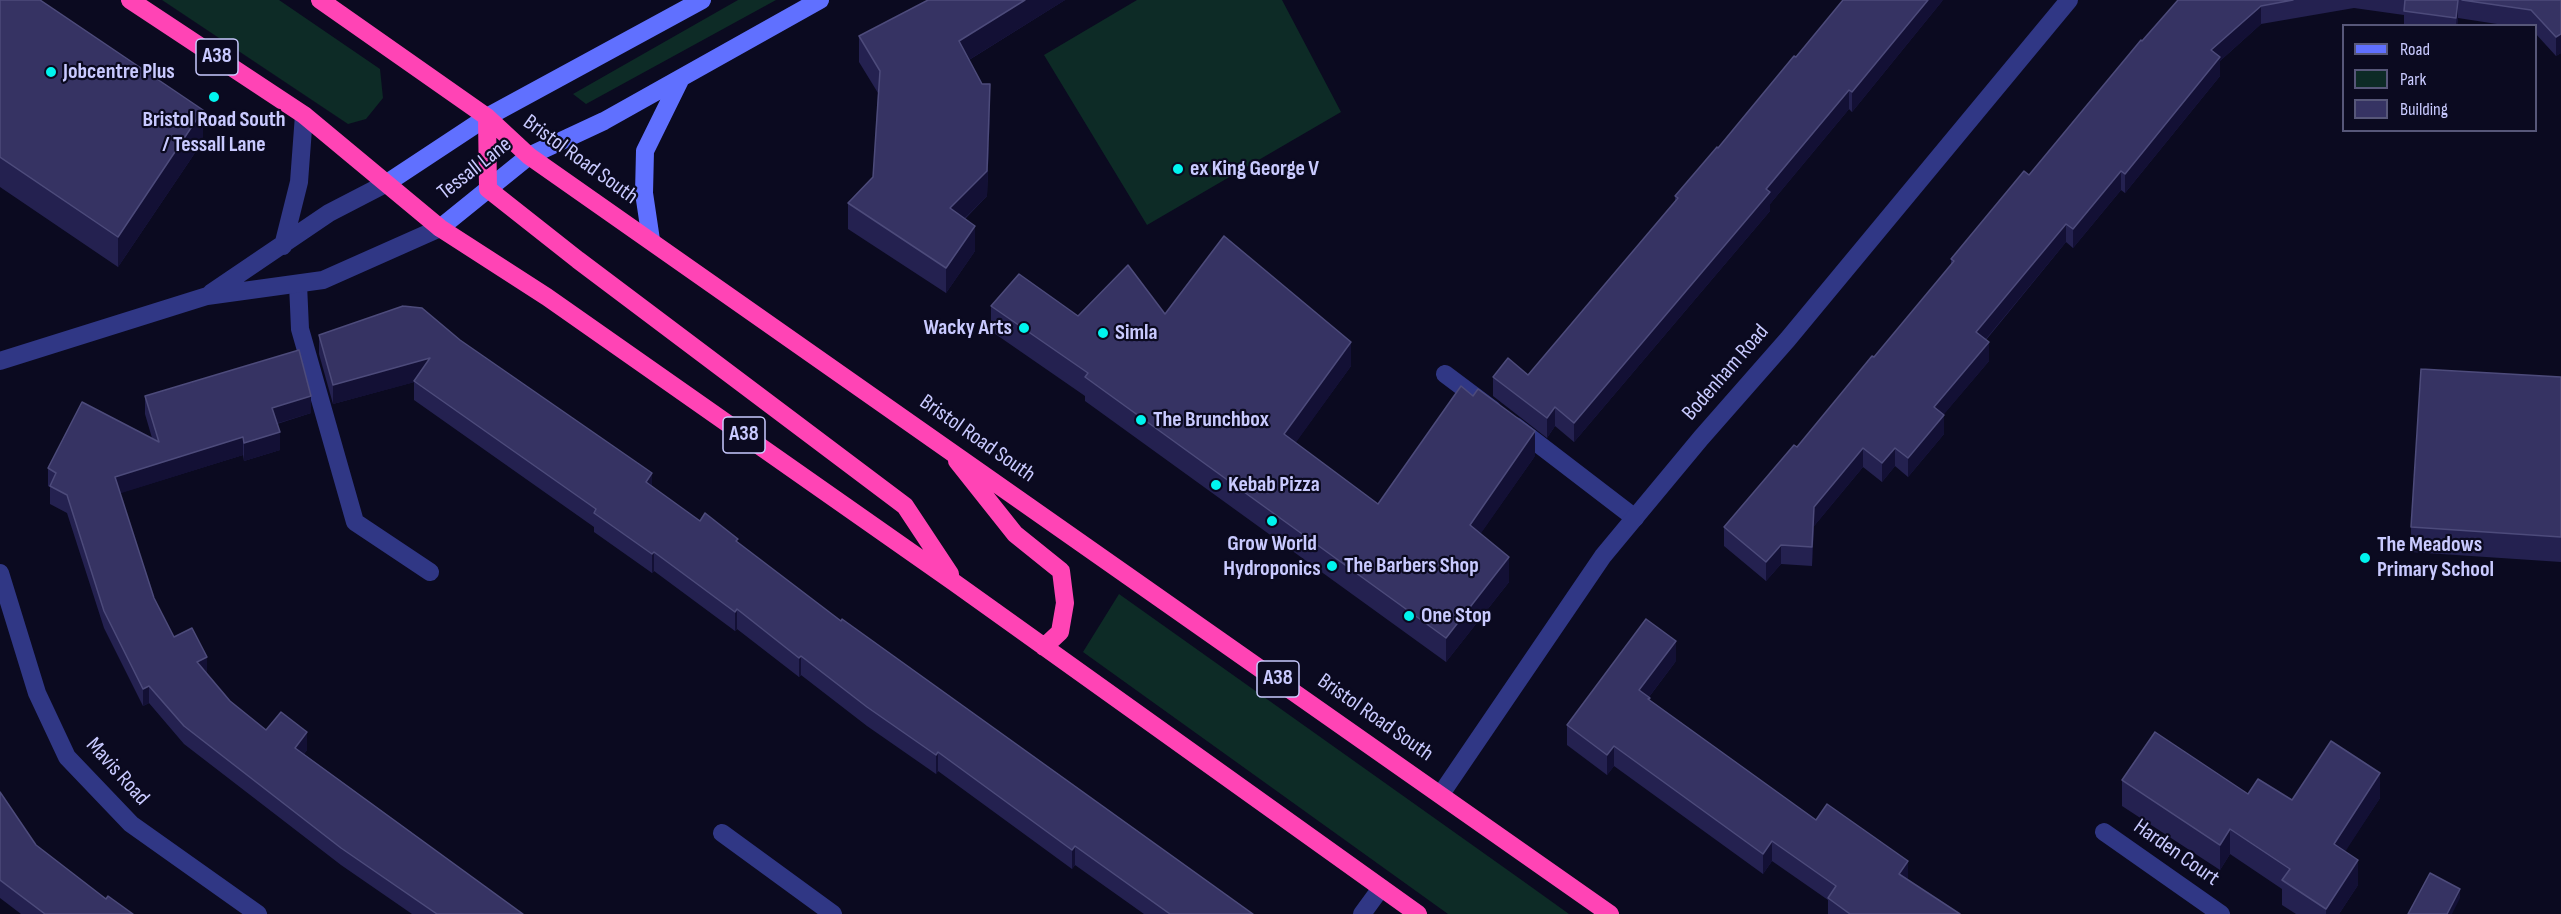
<!DOCTYPE html>
<html>
<head>
<meta charset="utf-8">
<style>
  body { margin:0 }
  #map { position:relative; width:2561px; height:914px; overflow:hidden; background:#0b0a20; font-family:"Sofia Sans Condensed",sans-serif }
  canvas { display:block }
  .legend { position:absolute; left:2342px; top:24px; width:195px; height:108px; box-sizing:border-box; background:#0b0a20; border:2px solid #575779; margin:0; padding:8px 10px; list-style:none; font-size:18px; color:#c9caff }
  .legend li { display:flex; align-items:center; gap:12px; height:30px }
  .legend b { width:30px; border:2px solid #575779 }
</style>
</head>
<body>
<div id="map">
<canvas width="2561" height="914"></canvas>
<ul class="legend">
<li><b style="height:8px;background:#6070ff"></b>Road</li>
<li><b style="height:16px;background:#0d2b26"></b>Park</li>
<li><b style="height:16px;background:#363363"></b>Building</li>
</ul>
</div>
<script>
const ctx = document.querySelector('canvas').getContext('2d');
ctx.lineJoin = 'round';
function paint(path, color) {
  ctx.fillStyle = color;
  ctx.fill(path, 'evenodd');
}
function poly(rows) {
  const path = new Path2D();
  for (const r of rows) {
    path.moveTo(r[0], r[1]);
    for (let i = 2; i < r.length; i += 2) path.lineTo(r[i], r[i + 1]);
  }
  return path;
}
function trace(path, color, width, dash) {
  ctx.strokeStyle = color;
  ctx.lineWidth = width;
  ctx.lineCap = dash ? 'butt' : 'round';
  ctx.setLineDash(dash || []);
  ctx.stroke(path);
}
function write(font, color, halo, rows, align = 'center') {
  ctx.font = font + ' "Sofia Sans Condensed",sans-serif';
  ctx.lineWidth = 4.5;
  ctx.setLineDash([]);
  ctx.textBaseline = 'middle';
  ctx.strokeStyle = halo;
  ctx.fillStyle = color;
  for (const [text, x, y, turn = 0] of rows) {
    ctx.save();
    ctx.translate(x, y);
    ctx.rotate((+turn || 0) * Math.PI / 180);
    ctx.textAlign = isNaN(turn) ? turn : align;
    if (halo) ctx.strokeText(text, 0, 0);
    ctx.fillText(text, 0, 0);
    ctx.restore();
  }
}
paint(poly([
  [162,0,279,0,380,69,383,98,366,119,348,124],
  [738,0,776,0,586,104,573,94],
  [1137,0,1282,0,1341,112,1147,225,1044,55],
  [1119,594,1523,881,1569,914,1448,914,1083,652]
]), '#0d2b26');
trace(poly([
  [298,284,300,329,355,522,430,572],
  [1445,374,1493,410],
  [1515,426,1635,518],
  [2104,832,2221,914],
  [722,833,833,914],
  [1362,914,1381,888]
]), '#303785', 18);
trace(poly([
  [283,246,299,182,304,115],
  [211,293,329,213,387,183],
  [0,361,207,296,323,280,440,228],
  [0,573,37,693,67,757,131,824,258,914],
  [1441,794,1603,556,1701,438,1788,339,2069,0]
]), '#303785', 18);
trace(poly([
  [387,183,487,117,702,0],
  [440,228,529,156,604,121,820,0],
  [651,240,644,193,645,151,680,80]
]), '#6070ff', 18);
trace(poly([
  [130,0,304,115,440,228,547,297,955,583,1418,914],
  [320,0,487,117,529,156,1610,914],
  [487,117,488,189,578,260,905,506,950,574],
  [957,461,1015,534,1061,571,1065,603,1060,632,1044,647]
]), '#ff44b5', 18);
paint(poly([
  [0,0,203,141,118,267,0,187],
  [928,0,1065,0,969,60,990,109,987,196,965,219,975,251,946,293,848,229,848,203,873,177,878,93,859,62,859,36],
  [1943,0,1852,112,1849,109,1770,204,1770,211,1574,442,1555,426,1547,438,1493,396,1493,377,1528,375,1675,202,1675,196,1718,148],
  [2178,0,2561,0,2561,53,2556,56,2535,33,2535,26,2510,26,2458,18,2457,26,2404,26,2404,15,2354,8,2261,24,2220,61,2220,76,2125,193,2121,190,2073,248,2066,242,1986,340,1989,361,1943,415,1944,434,1908,477,1895,466,1882,482,1863,467,1814,526,1812,566,1781,564,1766,581,1724,546,1724,527,1797,447,1874,357,1951,265,1951,259,2029,175],
  [991,306,1078,316,1165,314,1351,366,1295,443,1378,504,1535,456,1480,534,1509,582,1446,662,1085,401,1085,396,991,331],
  [319,335,460,340,652,486,700,521,738,543,841,621,1253,914,1144,914,1075,865,1072,869,938,771,936,774,867,726,801,675,799,677,737,629,735,631,654,571,652,573,594,532,594,527,414,400,414,382,333,404,319,354],
  [2561,377,2561,562,2411,552,2411,527],
  [145,396,311,413,277,424,280,450,244,461,243,455,120,493,154,598,174,637,230,701,266,730,307,750,304,754,523,914,412,914,341,865,184,744,149,703,143,706,104,628,67,513,50,504,50,487,48,486,48,468,152,438,145,414],
  [1676,661,1649,697,1650,700,1816,820,1960,914,1828,914,1828,900,1772,861,1763,874,1614,766,1607,775,1567,745,1567,725],
  [2122,780,2248,794,2292,800,2380,798,2345,851,2358,885,2339,914,2296,914,2282,905,2282,889,2230,854,2220,870,2122,806],
  [0,792,36,845,106,899,133,914,21,914,0,898]
]), '#242150');
paint(poly([
  [1025,0,1065,0,959,66,959,41],
  [1928,0,1943,0,1852,112,1852,92],
  [2458,0,2458,18,2457,26,2456,26],
  [2261,6,2261,24,2220,61,2220,76,2125,193,2125,174,2211,50],
  [2561,34,2561,53,2556,56,2556,37],
  [990,84,990,109,987,196,950,233,950,208],
  [1849,90,1849,109,1770,204,1770,211,1574,442,1574,423],
  [203,110,203,141,118,267,118,237],
  [2121,171,2121,190,2073,248,2073,229],
  [2066,224,2066,242,1976,351,1976,332],
  [975,226,975,251,946,293,946,268],
  [1351,342,1351,366,1284,459,1284,434],
  [1989,342,1989,361,1934,426,1934,407],
  [430,358,430,378,333,404,333,385],
  [311,396,311,413,272,425,272,408],
  [1555,407,1555,426,1547,438,1547,418],
  [1944,415,1944,434,1908,477,1908,458],
  [1535,431,1535,456,1470,549,1470,525],
  [280,432,280,450,244,461,244,443],
  [243,437,243,455,115,495,115,477],
  [1863,448,1863,467,1814,526,1812,566,1814,507],
  [1895,448,1895,466,1882,482,1882,463],
  [652,473,652,492,646,482],
  [1781,545,1781,564,1766,581,1766,562],
  [654,552,654,571,652,573,652,554],
  [1509,557,1509,582,1446,662,1446,638],
  [737,609,737,629,735,631,735,612],
  [1676,641,1676,661,1639,710,1639,690],
  [801,656,801,675,799,677,799,658],
  [207,657,207,674,197,662],
  [149,686,149,703,143,706,143,689],
  [307,732,307,750,295,765,295,748],
  [1614,746,1614,766,1607,775,1607,755],
  [938,752,938,771,936,774,936,755],
  [2380,773,2380,798,2334,869,2334,844],
  [2230,829,2230,854,2220,870,2220,845],
  [1772,841,1772,861,1763,874,1763,854],
  [1075,846,1075,865,1072,869,1072,850],
  [2358,860,2358,885,2339,914,2326,914,2326,909],
  [1908,861,1908,881,1899,874],
  [2460,889,2460,898,2452,914,2447,914]
]), '#131035');
const building = poly([
  [0,0,40,0,203,110,118,237,0,157,0,0],
  [928,0,1025,0,959,41,982,84,990,84,987,171,950,208,975,226,946,268,848,203,873,177,880,71,859,36,928,0],
  [1843,0,1928,0,1852,92,1849,90,1766,189,1770,192,1574,423,1555,407,1547,418,1493,377,1508,358,1528,375,1678,198,1675,196,1717,147,1718,148,1794,56,1796,57,1843,0],
  [2178,0,2293,0,2261,6,2211,50,2220,57,2125,174,2121,171,2073,229,2066,224,1976,332,1989,342,1934,407,1944,415,1908,458,1895,448,1882,463,1863,448,1814,507,1812,547,1781,545,1766,562,1724,527,1794,445,1797,447,1872,356,1874,357,1954,261,1951,259,2024,171,2029,175,2141,40,2142,41,2178,0],
  [2405,0,2458,0,2456,18,2404,11,2405,0],
  [2462,0,2561,0,2561,34,2556,37,2531,10,2462,0],
  [1224,236,1351,342,1284,434,1378,504,1461,386,1473,396,1478,389,1535,431,1470,525,1509,557,1446,638,1085,377,1088,373,991,306,1019,274,1078,316,1128,265,1165,314,1224,236],
  [403,306,422,308,460,340,652,473,646,482,700,521,705,513,738,539,736,541,841,621,842,619,1253,914,1170,914,1075,846,1072,850,938,752,936,755,867,707,801,656,799,658,737,609,735,612,654,552,652,554,594,513,596,509,414,381,430,358,333,385,319,335,403,306],
  [299,350,311,396,272,408,280,432,244,443,243,437,115,477,154,598,174,637,192,628,207,657,197,662,230,701,266,730,281,712,307,732,295,748,523,914,437,914,341,848,184,726,149,686,143,689,104,611,67,495,50,486,56,473,48,468,82,402,159,442,145,396,299,350],
  [2421,369,2561,377,2561,537,2411,527,2421,369],
  [1646,619,1676,641,1639,690,1650,698,1648,699,1816,820,1827,804,1908,861,1899,874,1960,914,1850,914,1828,898,1836,886,1772,841,1763,854,1614,746,1607,755,1567,725,1646,619],
  [2155,732,2248,794,2258,779,2292,800,2331,741,2380,773,2334,844,2358,860,2326,909,2282,880,2290,869,2230,829,2220,845,2122,780,2155,732],
  [0,792,36,845,106,899,108,896,133,914,45,914,0,880,0,792],
  [2430,873,2460,889,2447,914,2408,914,2430,873]
]);
paint(building, '#363363');
trace(building, '#4d4b7b', 1.5);
for (const [x, y, r, color] of [
  [51,72,6,"#00f4ee"],
  [214,97,6,"#00f4ee"],
  [1178,169,6,"#00f4ee"],
  [1024,328,6,"#00f4ee"],
  [1103,333,6,"#00f4ee"],
  [1141,420,6,"#00f4ee"],
  [1216,485,6,"#00f4ee"],
  [1272,521,6,"#00f4ee"],
  [2365,558,6,"#00f4ee"],
  [1332,566,6,"#00f4ee"],
  [1409,616,6,"#00f4ee"]
]) {
  const dot = new Path2D();
  dot.arc(x, y, r, 0, 2 * Math.PI);
  ctx.fillStyle = color;
  ctx.fill(dot);
  trace(dot, '#0b0a20', 2);
}
for (const [x, y, w] of [
  [217,57,42],
  [744,435,42],
  [1278,679,42]
]) {
  const box = new Path2D();
  box.roundRect(x - w / 2, y - 18, w, 36, 4.5);
  ctx.fillStyle = '#0b0a20';
  ctx.fill(box);
  trace(box, '#c9caff', 1.5);
}
write('bold 21px', '#c9caff', null, [
  ["A38",217,57],
  ["A38",744,435],
  ["A38",1278,679]
]);
write('bold 22px', '#c9caff', '#0b0a20', [
  ["Jobcentre Plus",63,72],
  ["Bristol Road South",214,120,"center"],
  ["/ Tessall Lane",214,145,"center"],
  ["ex King George V",1190,169],
  ["Wacky Arts",1012,328,"right"],
  ["Simla",1115,333],
  ["The Brunchbox",1153,420],
  ["Kebab Pizza",1228,485],
  ["Grow World",1272,544,"center"],
  ["Hydroponics",1272,569,"center"],
  ["The Meadows",2377,545],
  ["Primary School",2377,570],
  ["The Barbers Shop",1344,566],
  ["One Stop",1421,616]
], 'left');
write('22px', '#c9caff', '#0b0a20', [
  ["Bristol Road South",580,160,36],
  ["Tessall Lane",475,169,-38],
  ["Bodenham Road",1726,373,-49],
  ["Bristol Road South",977,439,35],
  ["Bristol Road South",1375,718,35],
  ["Mavis Road",117,772,48],
  ["Harden Court",2176,853,35]
]);
</script>
</body>
</html>
